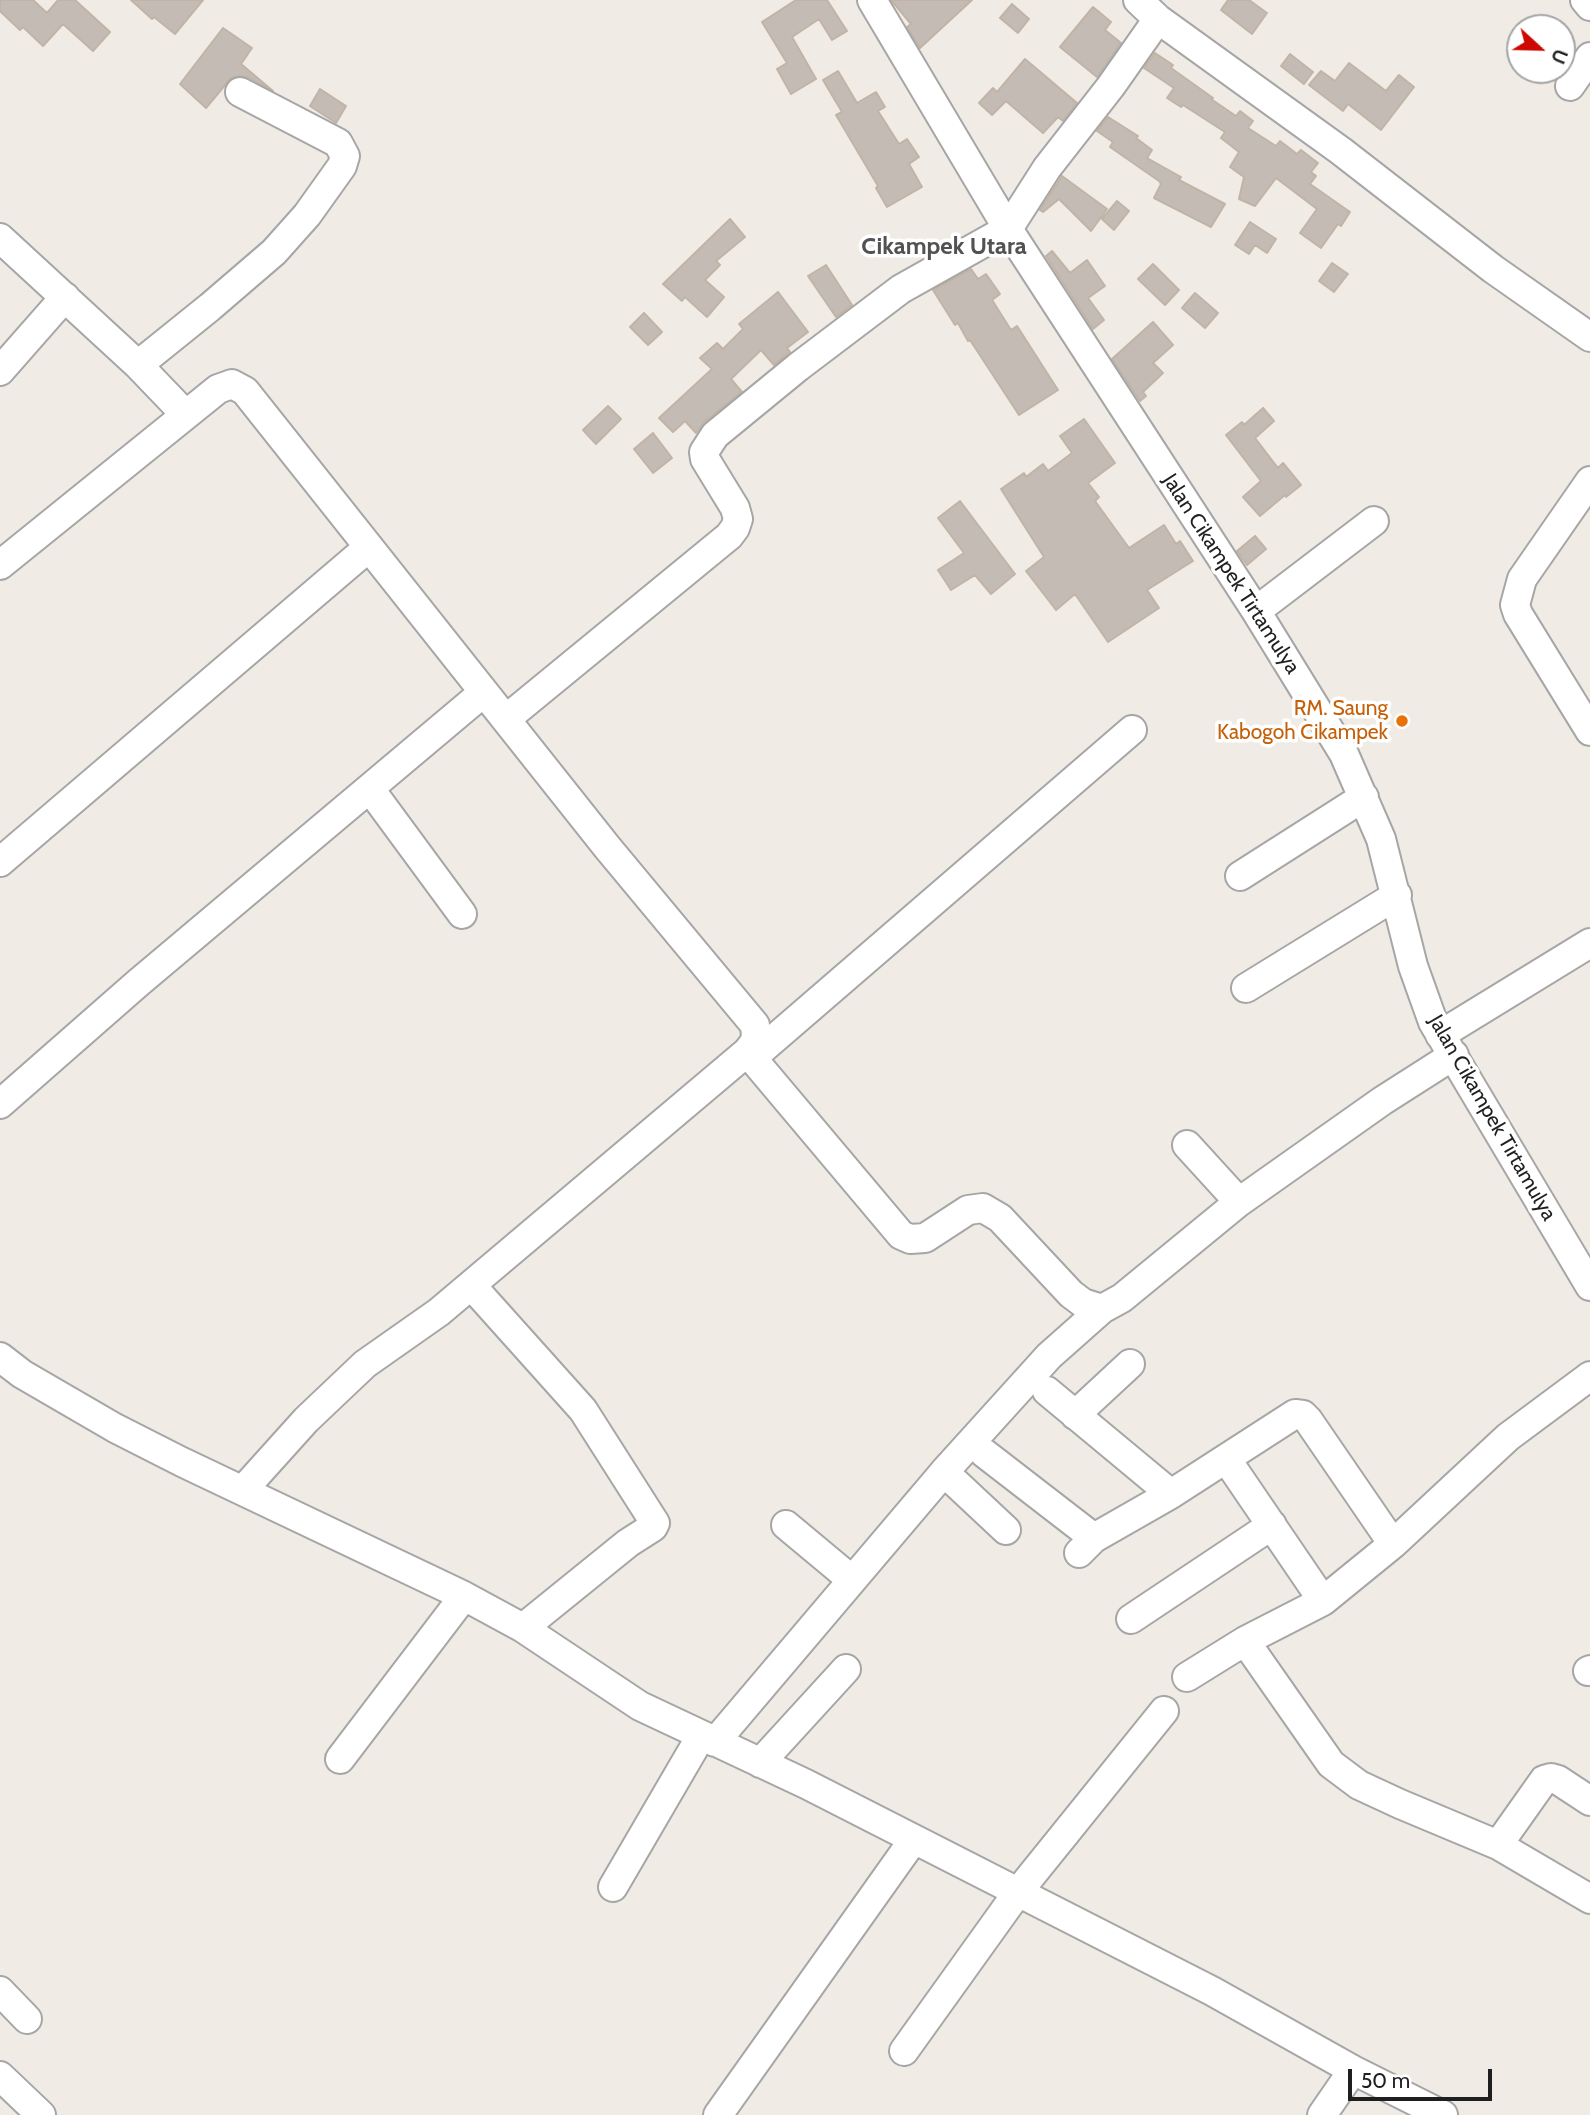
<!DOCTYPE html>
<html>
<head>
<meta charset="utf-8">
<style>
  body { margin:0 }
  #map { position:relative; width:1590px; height:2115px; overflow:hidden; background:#f0ece5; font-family:Cabin,sans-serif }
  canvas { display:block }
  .north { position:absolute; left:1506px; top:14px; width:70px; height:70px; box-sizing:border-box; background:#fff; border:2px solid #a5a5a5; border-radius:50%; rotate:112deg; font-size:19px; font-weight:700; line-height:28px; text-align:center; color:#1f1f1f }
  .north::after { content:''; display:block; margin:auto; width:24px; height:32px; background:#cd0800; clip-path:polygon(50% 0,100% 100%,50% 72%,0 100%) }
  .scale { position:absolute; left:1348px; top:2069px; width:144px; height:32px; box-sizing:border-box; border:4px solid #1f1f1f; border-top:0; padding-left:9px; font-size:21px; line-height:24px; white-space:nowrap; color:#1f1f1f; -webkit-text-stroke:5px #fff; paint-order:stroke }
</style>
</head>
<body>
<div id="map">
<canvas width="1590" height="2115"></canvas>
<div class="north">U</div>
<div class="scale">50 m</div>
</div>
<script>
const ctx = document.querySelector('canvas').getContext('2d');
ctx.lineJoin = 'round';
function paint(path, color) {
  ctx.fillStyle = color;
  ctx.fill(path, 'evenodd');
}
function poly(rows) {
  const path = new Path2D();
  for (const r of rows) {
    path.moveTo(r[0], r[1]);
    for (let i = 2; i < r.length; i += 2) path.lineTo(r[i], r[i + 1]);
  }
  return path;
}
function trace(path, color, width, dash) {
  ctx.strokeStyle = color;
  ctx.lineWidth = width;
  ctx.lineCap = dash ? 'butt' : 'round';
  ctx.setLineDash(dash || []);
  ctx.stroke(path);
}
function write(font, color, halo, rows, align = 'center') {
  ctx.font = font + ' Cabin,sans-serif';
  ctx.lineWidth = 7;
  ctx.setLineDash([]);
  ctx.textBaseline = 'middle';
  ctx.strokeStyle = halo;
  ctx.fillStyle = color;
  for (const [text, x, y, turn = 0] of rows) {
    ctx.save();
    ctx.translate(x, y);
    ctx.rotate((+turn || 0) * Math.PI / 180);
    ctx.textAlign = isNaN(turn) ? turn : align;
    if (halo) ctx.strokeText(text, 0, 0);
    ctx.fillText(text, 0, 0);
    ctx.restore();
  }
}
const building = poly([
  [0,0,33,0,47,13,58,0,75,0,110,32,93,51,63,24,43,46,23,27,20,30,0,11,0,0],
  [131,0,203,0,175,34,154,17,152,19,131,0],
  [796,0,827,0,847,31,832,40,819,19,792,37,816,79,791,94,777,69,787,63,762,22,796,0],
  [891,0,972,0,920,48,907,27,911,24,891,0],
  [1228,0,1249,0,1267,13,1252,34,1221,10,1228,0],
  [1012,4,1029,19,1018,33,1000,18,1012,4],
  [1093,7,1111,22,1105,30,1121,43,1097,77,1060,47,1093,7],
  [223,28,252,48,241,64,273,91,248,77,239,76,231,78,206,108,180,84,223,28],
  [1155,53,1173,65,1171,68,1213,98,1211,99,1236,116,1240,111,1253,121,1248,128,1276,146,1280,141,1297,154,1301,150,1318,163,1311,172,1316,176,1310,184,1350,212,1341,226,1338,224,1321,248,1300,233,1317,209,1276,178,1255,206,1239,199,1244,177,1230,167,1239,152,1221,138,1225,132,1183,105,1181,107,1167,98,1174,88,1144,68,1155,53],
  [1290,54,1313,72,1304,84,1281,66,1290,54],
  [1025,59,1077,103,1063,121,1058,117,1043,133,1006,101,992,115,979,103,993,88,997,92,1025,59],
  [1349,63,1386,91,1399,75,1414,87,1381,130,1348,104,1343,111,1309,85,1321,71,1335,81,1349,63],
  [838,71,857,103,876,92,885,107,878,111,899,144,907,139,919,157,909,164,922,187,887,207,876,188,878,186,836,115,842,112,823,80,838,71],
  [320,89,346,106,336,123,310,106,320,89],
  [1108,117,1138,136,1136,138,1152,150,1147,158,1181,177,1179,180,1225,204,1211,227,1154,198,1161,184,1159,181,1110,147,1113,142,1097,131,1108,117],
  [1062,176,1107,209,1091,231,1059,199,1043,212,1040,210,1062,176],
  [1117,201,1129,211,1114,230,1102,219,1117,201],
  [730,219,745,237,716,261,720,265,705,280,724,297,707,317,685,297,682,301,663,284,730,219],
  [1250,222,1276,239,1267,253,1255,245,1249,254,1235,245,1250,222],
  [1052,251,1070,273,1087,260,1105,286,1088,298,1104,320,1093,329,1046,256,1052,251],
  [1332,263,1348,274,1334,292,1319,281,1332,263],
  [1153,264,1179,290,1165,305,1138,279,1153,264],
  [826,265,852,305,836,317,808,276,826,265],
  [971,269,978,279,986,274,1000,294,992,300,1011,330,1017,326,1058,390,1019,415,970,340,968,341,958,323,955,325,933,290,971,269],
  [778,292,808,332,787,348,790,352,774,365,761,350,731,379,742,392,704,422,696,433,685,421,673,432,659,418,712,369,700,358,717,343,723,349,743,329,739,324,778,292],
  [1195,293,1218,313,1205,328,1182,308,1195,293],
  [644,313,662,332,648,345,630,327,644,313],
  [1153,322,1173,345,1153,363,1163,373,1143,392,1146,396,1140,401,1112,359,1153,322],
  [608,406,621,419,596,444,583,430,608,406],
  [1263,408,1274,421,1255,438,1278,468,1283,463,1301,485,1286,497,1285,495,1260,516,1243,497,1261,481,1226,435,1242,422,1244,425,1263,408],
  [1084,419,1115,463,1088,483,1099,497,1095,501,1129,548,1164,525,1176,544,1180,541,1193,561,1147,590,1159,608,1108,642,1075,594,1056,610,1026,571,1044,557,1001,489,1024,473,1026,477,1043,464,1048,471,1072,453,1060,436,1084,419],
  [653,433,672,458,653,473,634,449,653,433],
  [960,501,1015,574,991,594,975,575,951,590,938,570,964,553,938,518,960,501],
  [1255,536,1266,549,1247,565,1237,551,1255,536]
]);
paint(building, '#c4bcb4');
trace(building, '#c1b4a7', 2);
const minor = poly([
  [872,0,1008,229,1256,611,1344,754,1381,839,1413,966,1433,1022,1590,1286],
  [1138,0,1158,19,1341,151,1493,269,1590,337],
  [1585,0,1590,6],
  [1570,86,1590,57],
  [0,238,138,365,186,415],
  [138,365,210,307,274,252,307,215,342,166,345,156,338,143,240,92],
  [0,371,65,297],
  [1590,481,1522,579,1515,605,1518,614,1590,731],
  [0,565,218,389,232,384,245,391,607,847,755,1025,756,1036,754,1043,747,1052,439,1312,365,1364,306,1420,243,1490],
  [1256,611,1374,521],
  [506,719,729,536,735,528,738,519,735,508,705,459,704,452,715,435,798,367,901,289,1008,229,1047,168,1111,86,1158,19],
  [370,789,462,914],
  [0,862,369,547],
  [1240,876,1364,797],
  [1246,988,1397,895],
  [1440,1035,1590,943],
  [747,1052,901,1235,910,1239,925,1238,968,1210,983,1208,1000,1218,1071,1294,1083,1303,1102,1309],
  [752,1058,1132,730],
  [0,1104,138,983,484,692],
  [1187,1145,1239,1202],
  [471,1285,583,1410,655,1523,653,1527,628,1543,523,1628],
  [0,1357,22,1374,115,1428,182,1462,464,1596,523,1628,640,1706,806,1784,1212,1991,1353,2070,1443,2115],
  [1047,1391,1171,1494],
  [1075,1415,1130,1364],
  [984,1453,1094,1538],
  [1227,1460,1323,1601],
  [944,1472,1006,1530],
  [786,1525,852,1580],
  [1079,1553,1094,1538,1171,1494,1295,1414,1303,1415,1308,1420,1393,1544],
  [1131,1619,1272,1525],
  [1245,1641,1323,1601,1393,1544,1508,1437,1590,1376],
  [1588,1671,1590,1670],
  [1187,1677,1245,1641,1331,1764,1359,1785,1400,1804,1498,1845,1590,1899],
  [715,1742,944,1472,1049,1356,1102,1309,1122,1298,1239,1202,1382,1101,1454,1055],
  [340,1759,464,1596],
  [760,1763,846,1669],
  [1498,1845,1544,1780,1551,1778,1558,1780,1590,1801],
  [613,1887,701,1736],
  [0,1991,27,2019],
  [904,2051,1018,1892,1164,1711],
  [0,2076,41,2115],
  [718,2115,914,1839],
  [1322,2115,1353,2070]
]);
trace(minor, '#a6a6a6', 32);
trace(minor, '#fff', 28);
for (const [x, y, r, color] of [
  [1402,721,7,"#e8710a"]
]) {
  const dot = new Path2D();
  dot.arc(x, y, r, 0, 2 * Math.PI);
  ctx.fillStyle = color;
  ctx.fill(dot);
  trace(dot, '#fff', 2.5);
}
write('21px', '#1f1f1f', '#fff', [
  ["Jalan Cikampek Tirtamulya",1231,574,57],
  ["Jalan Cikampek Tirtamulya",1492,1118,60]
]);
write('21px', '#c56008', '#fff', [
  ["RM. Saung",1388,709],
  ["Kabogoh Cikampek",1388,733]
], 'right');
write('bold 24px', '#525252', '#fff', [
  ["Cikampek Utara",944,247]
]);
</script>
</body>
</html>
